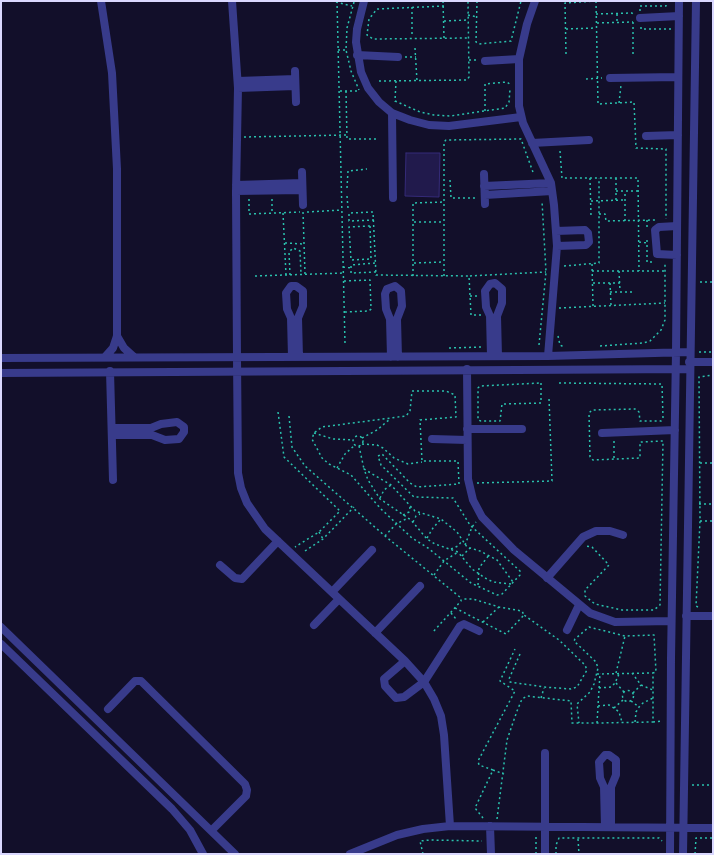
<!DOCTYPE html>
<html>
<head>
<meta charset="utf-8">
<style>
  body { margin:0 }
  #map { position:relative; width:714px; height:855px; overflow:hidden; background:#120f2a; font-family:"Roboto Condensed",sans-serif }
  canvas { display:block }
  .frame { position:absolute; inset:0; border:2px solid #dad8ff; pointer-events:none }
</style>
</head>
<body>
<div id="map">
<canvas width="714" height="855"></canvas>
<div class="frame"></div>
</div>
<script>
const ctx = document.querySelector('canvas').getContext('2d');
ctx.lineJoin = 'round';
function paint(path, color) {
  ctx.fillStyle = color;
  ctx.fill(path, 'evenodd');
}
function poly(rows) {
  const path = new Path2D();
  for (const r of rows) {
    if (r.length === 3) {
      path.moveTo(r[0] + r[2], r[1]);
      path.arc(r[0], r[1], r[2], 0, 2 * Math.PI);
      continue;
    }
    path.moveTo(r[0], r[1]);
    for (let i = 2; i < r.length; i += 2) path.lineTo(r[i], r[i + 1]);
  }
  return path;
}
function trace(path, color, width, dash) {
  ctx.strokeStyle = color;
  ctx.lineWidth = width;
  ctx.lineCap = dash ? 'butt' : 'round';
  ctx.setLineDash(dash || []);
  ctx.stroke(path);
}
const building = poly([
  [406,153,440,153,439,197,405,196,406,153]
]);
paint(building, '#211a4c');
trace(building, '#352b79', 1);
trace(poly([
  [337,1,345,344],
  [443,1,444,38],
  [477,1,476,42,479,44,511,41,521,1],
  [596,1,598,104,634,102,636,148,666,149,666,219],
  [336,2,352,6],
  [354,2,347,28,346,50,351,71,359,90],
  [444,6,377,9,369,19,367,35,373,39,468,38],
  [412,7,412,37],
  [640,11,640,6,666,6,666,1],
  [596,14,632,13,633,14],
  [617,14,617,23],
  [468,15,477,17],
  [444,21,468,20],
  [633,22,633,54],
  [597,23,633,22],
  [641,27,641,29,671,29],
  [566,29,596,28],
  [415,48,417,81],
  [338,50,346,50],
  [566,54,565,3,596,1],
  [405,57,416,57],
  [469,60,477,60],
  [586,79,602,78],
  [379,81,467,80,469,77,468,1],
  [396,81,395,101,420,112,434,115,450,116,505,108,509,102,510,89],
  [340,91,360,91],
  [346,91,347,139,379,139],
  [619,103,621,85],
  [485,111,485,84,507,82,511,85],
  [244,137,347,135],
  [560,151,562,178,638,178,639,271],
  [590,178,591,216],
  [450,180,451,198,477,198],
  [347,188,348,171,367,169],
  [616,191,638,191],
  [347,196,348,208],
  [249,199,249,214,300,212],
  [272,199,272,213],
  [616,200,616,178],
  [591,201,625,200],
  [303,212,305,274],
  [307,212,342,210],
  [283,213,286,275],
  [599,214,605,214,606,221,655,220],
  [374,220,349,221,349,213,373,212,376,275,470,276],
  [625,221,625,191],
  [414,222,444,222],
  [370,226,371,259,351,260,349,227,370,226],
  [647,227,647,220],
  [647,240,647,262,654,262],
  [639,242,647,243],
  [285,243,304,244],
  [375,263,351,265,351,273,376,272],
  [414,263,444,262],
  [592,264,593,306],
  [564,266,599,263,599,178],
  [343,267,351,268],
  [592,271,665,271],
  [619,271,620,291],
  [290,275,289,252,293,248,300,251,301,274],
  [255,276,344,273],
  [413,276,413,203,444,202],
  [444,276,444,142,446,140,521,139,534,175],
  [344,281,370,280,371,309,369,311,344,312],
  [700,282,713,282],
  [593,283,620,283],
  [610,283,611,305],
  [610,292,635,292],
  [470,296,478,296],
  [559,308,665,303],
  [481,315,471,315,469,276,546,272],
  [558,336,560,345,564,347],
  [539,345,546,272,542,201],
  [600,346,643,343,650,341,661,330,665,320,665,263],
  [449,348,483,347],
  [699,352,713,352],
  [541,383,541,403,502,404,500,421,481,421,478,420,478,388,480,386,541,383],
  [559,383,662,384,663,418,661,421,640,421,639,412,635,409,592,410,589,413,590,457,593,460,640,458,640,442,663,441,660,605,654,610,622,610,595,604,585,596,585,590,609,565,592,547,586,546],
  [412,391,446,391,455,395,456,417,420,420,422,461,458,461,459,484,417,487,410,483,382,454,378,456,381,465,414,497,453,498,470,525,520,571,520,575,502,594,497,595,471,583,428,548,412,538,381,509,351,475,329,464,322,458,312,439,314,433,322,427,406,416,410,411,412,391],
  [278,412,284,457,340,511,319,532,295,547],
  [289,416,292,447,305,466,385,536,461,598,461,601,433,632],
  [314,433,333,439,353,440],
  [358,441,5],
  [362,438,377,430,390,419],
  [614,441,614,459],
  [362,444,377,445,383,448,394,458,408,464,422,462],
  [359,446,364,469],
  [700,463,713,463],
  [337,468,345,454,355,445],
  [477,483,552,481,549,398],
  [380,498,384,490,391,485],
  [699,504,713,504],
  [403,515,409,512,410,507],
  [700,521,713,521],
  [413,522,416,516,420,514],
  [319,532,323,539],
  [385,536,396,524,408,518],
  [427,538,433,528,441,519],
  [465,545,472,527,476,522],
  [451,549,458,546,462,541],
  [305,551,323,539,354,507],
  [462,556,470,548],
  [434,575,444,561,458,552],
  [511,584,493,582,485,578,472,569,458,552,435,544,427,539,411,520,380,499,368,480,364,469,391,485,415,511,441,519,457,532,467,547,480,551,497,560,513,582],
  [478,585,479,568,489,555],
  [698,607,696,606,700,521,699,377,713,375],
  [455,608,506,634,524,615,522,611,499,607,473,599,462,599],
  [451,613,456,619],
  [483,622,499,607],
  [520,654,509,679,510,682,544,687,571,689,577,687,587,670,585,665,559,640,524,615],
  [616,673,625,636],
  [632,673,641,685,653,690],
  [597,674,653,673],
  [616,683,624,692],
  [599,688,611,687,615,683,619,674],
  [628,696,5.5],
  [633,693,641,685],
  [541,698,544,688],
  [631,701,639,707],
  [598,706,609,705,614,708,619,712,622,722],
  [614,708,623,700],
  [635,722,636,712,639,707,643,703,653,698],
  [653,722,662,721],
  [597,723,600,673],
  [493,770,504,774],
  [692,785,713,785],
  [483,818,475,808,493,770,479,765,478,761,515,691,500,681,515,649],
  [497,819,507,740,517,711,522,699,527,696,571,701,572,723,597,723,653,722,653,673,656,672,654,635,625,636,589,627,575,639,574,641,596,662,598,668,594,684,590,692,577,704,579,723],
  [578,839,579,854],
  [423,854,420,841,430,840,482,841],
  [536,854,536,837],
  [556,854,556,845,559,838,659,838,662,841],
  [695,854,696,838,713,838]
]), '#2ac1ad', 1.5, [2, 3]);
trace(poly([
  [101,1,112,73,117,169,117,336,113,348,105,357],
  [232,1,238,88,236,191,237,358,238,473,241,488,247,503,265,529,405,661,424,682,434,699,441,716,444,735,450,826],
  [364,1,357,29,356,42,361,72,368,88,379,102,392,113,410,120,429,125,449,126,521,117],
  [535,1,527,24,519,59,519,106,523,123,551,183,554,205,557,246,548,356],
  [640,18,679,16],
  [357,55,398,57],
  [485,61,519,59],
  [295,71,296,102],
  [610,78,678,77],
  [238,81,295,79],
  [238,88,295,86],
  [392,113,393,198],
  [646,136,678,135],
  [532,143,589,140],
  [302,172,303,205],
  [484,174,485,204],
  [236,185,302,183],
  [484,186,551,183],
  [236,191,302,190],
  [485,195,552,191],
  [556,231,585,230,588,233,589,242,586,245,557,246],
  [677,255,657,254,655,230,659,227,677,226],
  [117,336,124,348,134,357],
  [491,356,490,316,486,307,485,291,490,284,495,283,502,289,502,303,497,316,498,356],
  [292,357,291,318,287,309,286,293,291,286,296,286,303,291,303,306,298,318,299,357],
  [391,357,390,319,386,309,385,294,387,289,395,286,401,291,402,306,397,319,398,357],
  [1,358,548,356,690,352],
  [689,362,713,362],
  [467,369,468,479,473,500,482,517,514,550,590,613,615,622,671,621],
  [110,371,113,480],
  [1,373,689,369],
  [112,428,151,428,161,424,177,422,184,427,184,432,179,439,165,440,152,435,112,435],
  [467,429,522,429],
  [602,433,675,430],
  [432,439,467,440],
  [220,565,235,578,242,579,278,541],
  [547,578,583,537,596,531,610,531,623,535],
  [332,592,372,550],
  [686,616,713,616],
  [314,625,339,599],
  [1,627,235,854],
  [567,630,579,605],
  [375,633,420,586],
  [1,644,172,809,190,830,203,854],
  [405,661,384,679,385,686,396,698,404,697,424,682,460,626,464,624,479,631],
  [108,709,135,681,141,681,245,784,247,790,246,796,212,830],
  [545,753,545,854],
  [490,826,491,854],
  [605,827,604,787,600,778,599,762,605,755,609,755,616,760,616,775,611,787,611,827],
  [350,854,397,835,423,829,450,826,713,828],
  [670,854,671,658,676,352,679,1],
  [683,854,696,1]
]), '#383b8b', 8);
</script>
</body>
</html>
